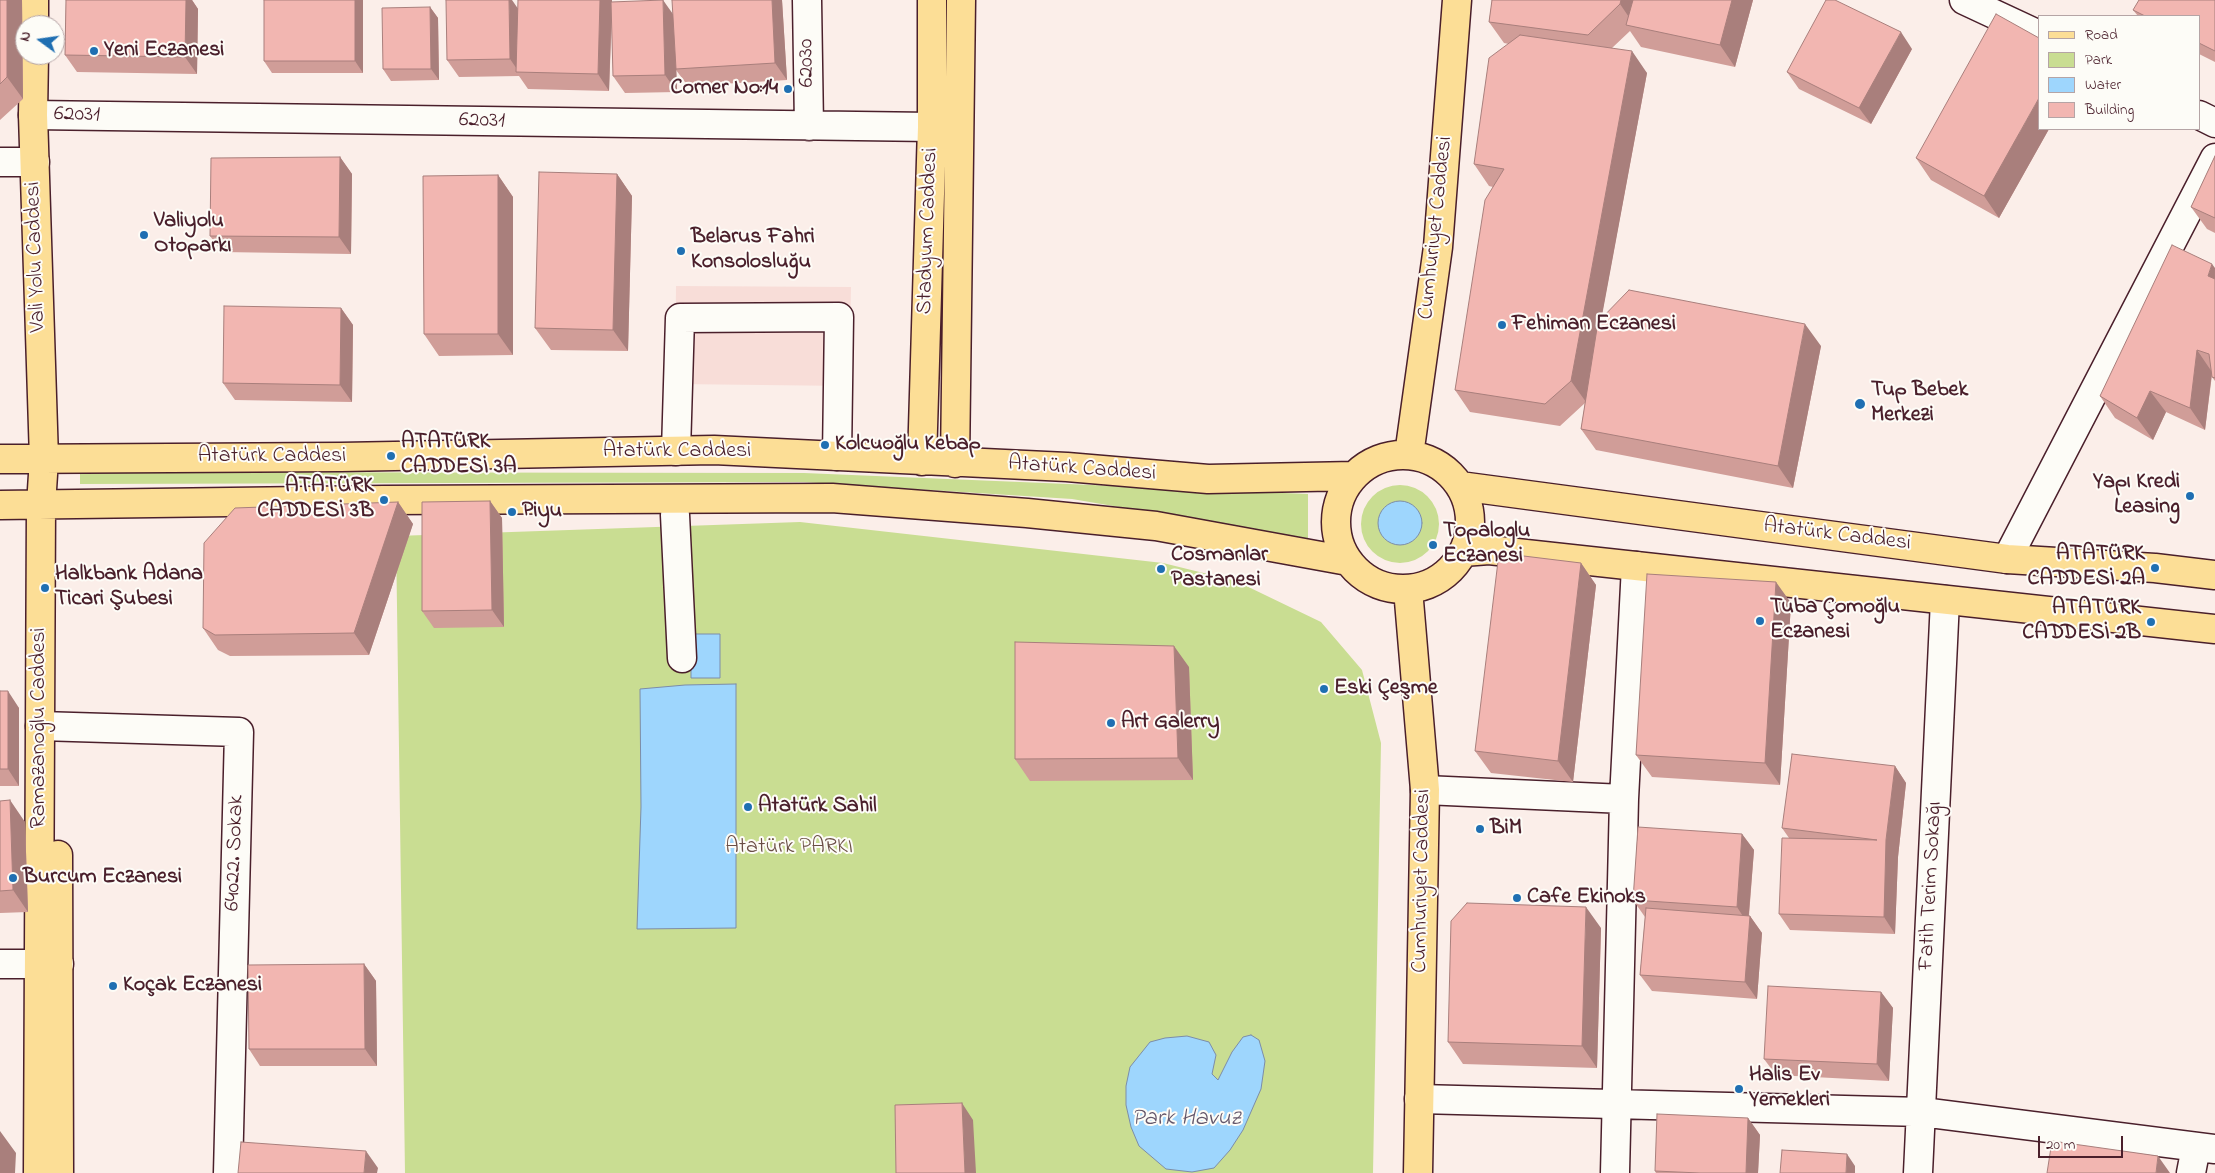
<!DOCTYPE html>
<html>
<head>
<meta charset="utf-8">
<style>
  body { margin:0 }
  #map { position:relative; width:2215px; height:1173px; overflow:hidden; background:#fbeee9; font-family:"Indie Flower",sans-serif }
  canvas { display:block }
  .legend { position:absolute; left:2038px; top:15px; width:162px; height:115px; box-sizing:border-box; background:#fdfcf7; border:1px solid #b5a4a5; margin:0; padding:6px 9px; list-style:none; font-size:15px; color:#4a1f2b }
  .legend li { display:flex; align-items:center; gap:10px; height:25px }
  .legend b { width:25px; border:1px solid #b5a4a5 }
  .north { position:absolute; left:15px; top:15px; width:50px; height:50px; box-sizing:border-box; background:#fdfcf7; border:1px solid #b5a4a5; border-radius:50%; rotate:284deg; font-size:14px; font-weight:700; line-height:20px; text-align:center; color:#4a1f2b }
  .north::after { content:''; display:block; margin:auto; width:18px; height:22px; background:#1f6fb2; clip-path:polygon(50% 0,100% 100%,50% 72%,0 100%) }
  .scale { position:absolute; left:2038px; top:1136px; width:85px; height:22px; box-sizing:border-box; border:2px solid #4a1f2b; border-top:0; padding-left:6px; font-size:15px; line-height:18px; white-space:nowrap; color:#4a1f2b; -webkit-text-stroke:4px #fdfcf7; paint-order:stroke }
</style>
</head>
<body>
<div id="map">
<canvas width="2215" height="1173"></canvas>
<ul class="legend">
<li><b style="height:6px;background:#fcde96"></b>Road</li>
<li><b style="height:14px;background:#c9dd92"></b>Park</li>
<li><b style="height:14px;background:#9ed6fd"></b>Water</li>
<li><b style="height:14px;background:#f2b6b1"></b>Building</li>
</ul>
<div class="north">N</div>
<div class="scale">20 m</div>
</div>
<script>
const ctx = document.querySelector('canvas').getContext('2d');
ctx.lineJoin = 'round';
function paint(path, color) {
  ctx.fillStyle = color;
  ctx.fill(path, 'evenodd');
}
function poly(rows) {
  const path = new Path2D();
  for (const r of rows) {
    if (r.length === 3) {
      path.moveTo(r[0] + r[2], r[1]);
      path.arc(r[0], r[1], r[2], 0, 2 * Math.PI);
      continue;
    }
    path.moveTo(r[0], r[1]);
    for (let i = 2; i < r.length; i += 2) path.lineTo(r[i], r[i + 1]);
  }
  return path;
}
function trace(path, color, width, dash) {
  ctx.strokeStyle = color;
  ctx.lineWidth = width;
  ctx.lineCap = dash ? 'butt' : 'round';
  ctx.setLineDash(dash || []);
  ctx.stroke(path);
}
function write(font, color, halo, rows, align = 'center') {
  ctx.font = font + ' "Indie Flower",sans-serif';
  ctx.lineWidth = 4;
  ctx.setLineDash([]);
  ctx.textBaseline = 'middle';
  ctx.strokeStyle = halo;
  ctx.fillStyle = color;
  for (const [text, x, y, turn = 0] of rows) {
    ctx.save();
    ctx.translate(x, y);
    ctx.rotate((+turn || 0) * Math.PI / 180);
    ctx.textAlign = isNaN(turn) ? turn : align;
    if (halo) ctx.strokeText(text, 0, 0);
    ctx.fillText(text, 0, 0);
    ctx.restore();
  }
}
paint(poly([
  [676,286,851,287,849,386,675,384]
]), '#f8ddd8');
paint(poly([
  [80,472,804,473,1308,494,1308,539,1072,499,803,482,80,484],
  [1400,524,39],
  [800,522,1163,563,1236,581,1321,622,1362,670,1381,743,1373,1173,405,1173,396,536]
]), '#c9dd92');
const water = poly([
  [1400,523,22],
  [691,634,720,634,720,678,691,678,691,634],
  [736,684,736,928,637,929,641,807,640,689,685,685,736,684],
  [1251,1035,1259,1040,1265,1061,1261,1089,1243,1130,1230,1150,1214,1168,1192,1172,1166,1169,1139,1146,1131,1127,1126,1105,1126,1086,1130,1067,1150,1042,1165,1038,1187,1036,1209,1042,1216,1055,1212,1074,1218,1080,1232,1052,1243,1037,1251,1035]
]);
paint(water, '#9ed6fd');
trace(water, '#7c8da9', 1);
const minor = poly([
  [807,0,809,126],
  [1964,0,2039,35],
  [33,115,932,127],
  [2199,115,2215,123],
  [0,162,35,162],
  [676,451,680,318,839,317,837,456],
  [675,515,682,658],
  [2007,559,2215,158],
  [40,726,239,732,228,1173],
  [1425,790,1624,799],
  [0,964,59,964],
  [1419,1099,1922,1112,2215,1149],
  [1615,1173,1624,799,1636,566],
  [1918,1173,1945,600],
  [2191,1173,2196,1147]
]);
const major = poly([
  [34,25,34,0],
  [34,55,33,115,44,459,41,505,38,1173],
  [1409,455,1438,247,1457,0],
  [1403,522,67],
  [0,459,341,457,714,450,1067,467,1208,479,1354,476],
  [922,461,932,127,932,0],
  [955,463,961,0],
  [1460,486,2007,559,2155,568,2215,575],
  [0,505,384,500,832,498,1027,513,1156,526,1348,561],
  [1463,552,1489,550,2215,629],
  [1408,589,1425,790,1418,1173],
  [58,855,59,1173]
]);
trace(minor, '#4a1f2b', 31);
trace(major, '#4a1f2b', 31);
trace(minor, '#fdfcf7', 28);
trace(major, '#fcde96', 28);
paint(poly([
  [0,0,22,0,23,99,0,120],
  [66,0,192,0,198,9,197,74,77,72,65,55],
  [363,0,363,73,272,73,264,61],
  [518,0,612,0,612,2,673,14,782,0,787,80,688,86,676,70,677,92,625,93,613,76,612,14,609,91,528,89,519,76,459,77,447,60,518,8],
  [1492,0,1753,0,1735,67,1641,47,1630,31,1612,48,1647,73,1601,319,1821,346,1793,488,1596,450,1581,429,1585,403,1560,426,1470,412,1455,390,1493,187,1489,186,1474,164,1509,44,1504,43,1489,22],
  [2215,0,2215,62,2199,54,2199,16,2138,16,2133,10],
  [430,7,438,18,439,80,391,81,383,69],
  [1912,49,1871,124,1799,89,1787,72],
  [2039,129,2049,129,1999,218,1931,180,1916,158],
  [2215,156,2215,233,2207,229,2191,207],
  [340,157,352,174,351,254,222,252,210,236],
  [617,174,632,196,628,351,551,350,535,328],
  [498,175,513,197,513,355,439,356,424,334],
  [2215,268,2215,381,2212,377,2212,375,2205,430,2166,412,2153,440,2115,418,2100,396],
  [341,308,353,325,352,402,235,400,223,383],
  [490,501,502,518,504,627,434,628,422,611],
  [398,502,413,524,369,655,230,656,218,650,203,628],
  [1581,563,1596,585,1573,782,1491,773,1475,751],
  [1791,603,1780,785,1652,777,1636,755],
  [1189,667,1193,780,1030,781,1015,759],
  [0,691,19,708,19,786,0,786],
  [1895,766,1906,783,1898,857,1895,934,1790,930,1779,914,1789,838,1782,828],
  [0,801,25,822,28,912,0,913],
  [1742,834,1754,850,1749,916,1750,916,1762,933,1757,999,1652,991,1640,975,1645,917,1633,900],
  [1601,928,1597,1068,1463,1064,1448,1042],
  [364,964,376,981,377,1066,260,1066,249,1049],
  [1881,992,1893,1008,1889,1081,1776,1075,1764,1059],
  [1748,1118,1760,1135,1758,1173,1656,1173,1655,1171]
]), '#d09d98');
paint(poly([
  [7,0,22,0,23,99,7,77],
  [186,0,192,0,198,9,197,74,185,57],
  [355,0,363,0,363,73,355,61],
  [509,0,512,0,521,13,519,72,510,59],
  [600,0,612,0,609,91,598,74],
  [663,0,675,17,677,92,665,75],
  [772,0,782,0,787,80,775,63],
  [1621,0,1640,0,1635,26,1620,4],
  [1732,0,1753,0,1735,67,1720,45],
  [430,7,438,18,439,80,431,69],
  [1901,32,1912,49,1871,124,1859,108],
  [1632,51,1647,73,1586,402,1571,381],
  [2039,98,2039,129,2049,129,1999,218,1984,196],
  [340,157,352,174,351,254,339,237],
  [617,174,632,196,628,351,613,330],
  [498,175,513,197,513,355,498,334],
  [2212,264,2215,268,2215,286,2208,276],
  [341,308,353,325,352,402,340,385],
  [1805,324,1821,346,1793,488,1778,466],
  [2197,350,2212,372,2205,430,2190,408],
  [2150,391,2166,412,2153,440,2137,418],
  [490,501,502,518,504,627,492,610],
  [398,502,413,524,369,655,354,633],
  [1581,563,1596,585,1573,782,1558,761],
  [1776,582,1791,603,1780,785,1765,763],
  [1174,646,1189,667,1193,780,1178,758],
  [8,691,19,708,19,786,8,769],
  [1895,766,1906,783,1898,857,1895,934,1884,917,1886,840],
  [10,800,25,822,28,912,13,890],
  [1742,834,1754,850,1748,924,1737,907],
  [1586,907,1601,928,1597,1068,1582,1046],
  [1750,916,1762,933,1757,999,1745,982],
  [364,964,376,981,377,1066,365,1049],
  [1881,992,1893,1008,1889,1081,1877,1064],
  [962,1103,973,1120,976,1173,965,1173],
  [1748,1118,1760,1135,1758,1173,1746,1173],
  [0,1131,16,1153,15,1173,0,1173],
  [366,1151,378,1168,377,1173,364,1173],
  [1847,1154,1855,1166,1855,1173,1846,1173],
  [2158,1156,2170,1173,2156,1173]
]), '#a97f7c');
const building = poly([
  [0,0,7,0,7,77,0,84,0,0],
  [66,0,186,0,185,57,65,55,66,0],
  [264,0,355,0,355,61,264,61,264,0],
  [446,0,509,0,510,59,447,60,446,0],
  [518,0,600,0,598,74,516,72,518,0],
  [663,0,665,75,613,76,611,2,663,0],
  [672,0,772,0,775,63,676,69,672,0],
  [1492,0,1621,0,1620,4,1588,35,1489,22,1492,0],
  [1633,0,1732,0,1720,45,1626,25,1633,0],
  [1826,0,1835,0,1901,32,1859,108,1787,72,1826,0],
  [2139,0,2215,0,2215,51,2199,43,2199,16,2145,16,2133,10,2139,0],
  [430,7,431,69,383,69,382,8,430,7],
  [1996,14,2039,38,2039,98,1984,196,1916,158,1996,14],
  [1520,35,1632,51,1571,381,1545,404,1455,390,1485,200,1504,169,1474,164,1489,58,1520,35],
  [2215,156,2215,218,2191,207,2215,156],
  [340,157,339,237,210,236,211,158,340,157],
  [539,172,617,174,613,330,535,328,539,172],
  [498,175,498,334,424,334,423,176,498,175],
  [2172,245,2212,264,2208,276,2215,279,2215,378,2212,377,2209,354,2197,350,2190,408,2150,391,2137,418,2100,396,2172,245],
  [1629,290,1805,324,1778,466,1581,429,1598,322,1629,290],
  [224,306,341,308,340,385,223,383,224,306],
  [490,501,492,610,422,611,422,502,490,501],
  [398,502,354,633,215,635,203,628,204,543,235,508,398,502],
  [1499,553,1581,563,1558,761,1475,751,1499,553],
  [1647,574,1776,582,1765,763,1636,755,1647,574],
  [1015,642,1174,646,1178,758,1015,759,1015,642],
  [0,691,8,691,8,769,0,769,0,691],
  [1792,754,1895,766,1886,840,1884,917,1779,914,1782,838,1877,840,1782,828,1792,754],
  [10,800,13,890,0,891,0,801,10,800],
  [1638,827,1742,834,1737,907,1633,900,1638,827],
  [1467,903,1586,907,1582,1046,1448,1042,1451,921,1467,903],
  [1646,908,1750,916,1745,982,1640,975,1646,908],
  [364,964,365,1049,249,1049,248,965,364,964],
  [1768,986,1881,992,1877,1064,1764,1059,1768,986],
  [962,1103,965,1173,896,1173,895,1105,962,1103],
  [1657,1114,1748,1118,1746,1173,1700,1173,1655,1171,1657,1114],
  [2052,1141,2158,1156,2156,1173,2047,1173,2052,1141],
  [241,1142,366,1151,364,1173,238,1173,241,1142],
  [1782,1150,1847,1154,1846,1173,1780,1173,1782,1150]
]);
paint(building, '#f2b6b1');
trace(building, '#a97f7c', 1);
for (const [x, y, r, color] of [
  [94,51,5,"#1f6fb2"],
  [788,89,5,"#1f6fb2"],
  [144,235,5,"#1f6fb2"],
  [681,251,5,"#1f6fb2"],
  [1502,325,5,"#1f6fb2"],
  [1860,404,6,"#1f6fb2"],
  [825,445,5,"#1f6fb2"],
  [391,456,5,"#1f6fb2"],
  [2190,496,5,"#1f6fb2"],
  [384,500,5,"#1f6fb2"],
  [512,512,5,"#1f6fb2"],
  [1433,545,5,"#1f6fb2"],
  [2155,568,5,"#1f6fb2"],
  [1161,569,5,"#1f6fb2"],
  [45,588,5,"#1f6fb2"],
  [1760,621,5,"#1f6fb2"],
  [2151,622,5,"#1f6fb2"],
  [1324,689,5,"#1f6fb2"],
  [1111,723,5,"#1f6fb2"],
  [748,807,5,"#1f6fb2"],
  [1480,829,5,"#1f6fb2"],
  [13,878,5,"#1f6fb2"],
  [1517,898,5,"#1f6fb2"],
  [113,986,5,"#1f6fb2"],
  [1739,1089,5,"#1f6fb2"]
]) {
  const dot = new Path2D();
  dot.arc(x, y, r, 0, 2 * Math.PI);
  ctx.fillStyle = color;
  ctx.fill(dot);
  trace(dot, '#fdfcf7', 2);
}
write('bold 22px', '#4a1f2b', '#fdfcf7', [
  ["Yeni Eczanesi",104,51],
  ["Corner No:14",778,89,"right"],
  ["Valiyolu",154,222],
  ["Otoparkı",154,247],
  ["Belarus Fahri",691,238],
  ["Konsolosluğu",691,263],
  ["Fehiman Eczanesi",1512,325],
  ["Tup Bebek",1871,391],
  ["Merkezi",1871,416],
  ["ATATÜRK",401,443],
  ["CADDESİ 3A",401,468],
  ["Kolcuoğlu Kebap",835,445],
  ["Yapı Kredi",2180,483,"right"],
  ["Leasing",2180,508,"right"],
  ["ATATÜRK",374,487,"right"],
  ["CADDESİ 3B",374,512,"right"],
  ["Piyu",522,512],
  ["Topaloglu",1443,532],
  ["Eczanesi",1443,557],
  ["ATATÜRK",2145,555,"right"],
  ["CADDESİ 2A",2145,580,"right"],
  ["Cosmanlar",1171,556],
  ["Pastanesi",1171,581],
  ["Halkbank Adana",55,575],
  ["Ticari Şubesi",55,600],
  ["Tuba Çomoğlu",1770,608],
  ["Eczanesi",1770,633],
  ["ATATÜRK",2141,609,"right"],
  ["CADDESİ 2B",2141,634,"right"],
  ["Eski Çeşme",1334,689],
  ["Art Galerry",1121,723],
  ["Atatürk Sahil",758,807],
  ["BiM",1490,829],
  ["Burcum Eczanesi",23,878],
  ["Cafe Ekinoks",1527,898],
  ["Koçak Eczanesi",123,986],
  ["Halis Ev",1749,1076],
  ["Yemekleri",1749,1101]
], 'left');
write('22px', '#4a1f2b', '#fdfcf7', [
  ["62030",808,63,-91],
  ["62031",77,116,1],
  ["62031",482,122,1],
  ["Cumhuriyet Caddesi",1437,228,-84],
  ["Stadyum Caddesi",929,231,-88],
  ["Vali Yolu Caddesi",37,257,-92],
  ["Atatürk Caddesi",677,452],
  ["Atatürk Caddesi",272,457],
  ["Atatürk Caddesi",1082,470,4],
  ["Atatürk Caddesi",1837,536,7],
  ["Ramazanoğlu Caddesi",40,728,-90],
  ["64022. Sokak",236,853,-88],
  ["Cumhuriyet Caddesi",1423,881,-89],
  ["Fatih Terim Sokağı",1932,886,-87]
]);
write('22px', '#6a4e45', '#fdfcf7', [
  ["Atatürk PARKI",789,848]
]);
write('italic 24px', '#63566a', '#fdfcf7', [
  ["Park Havuz",1186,1120]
]);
</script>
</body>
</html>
